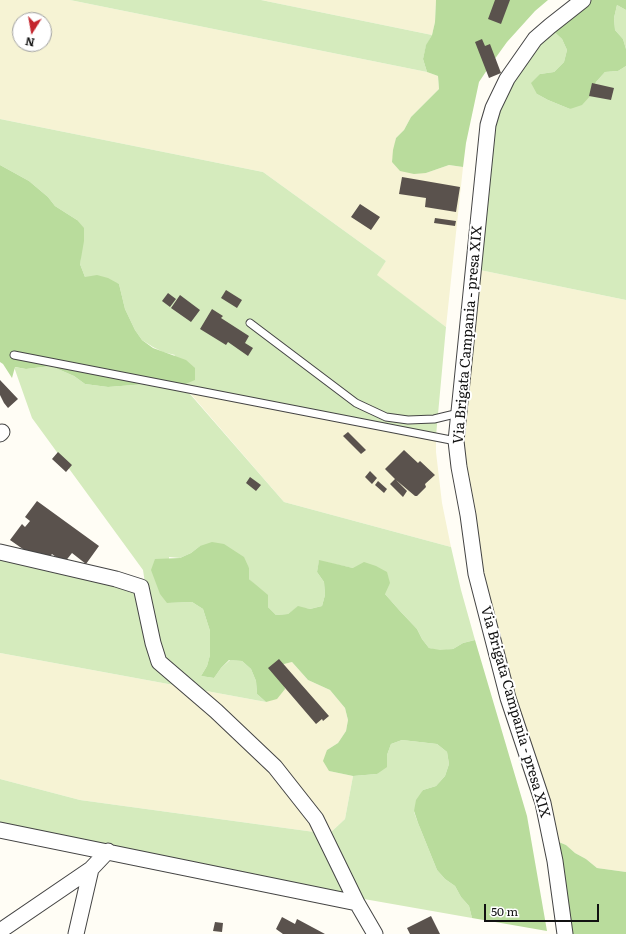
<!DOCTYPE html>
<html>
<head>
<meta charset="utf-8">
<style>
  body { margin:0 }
  #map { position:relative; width:626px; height:934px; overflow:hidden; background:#fffdf5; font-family:Literata,serif }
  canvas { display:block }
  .north { position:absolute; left:12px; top:12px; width:40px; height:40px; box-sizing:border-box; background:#fff; border:1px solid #a0a0a0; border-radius:50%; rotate:191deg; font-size:11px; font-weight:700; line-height:16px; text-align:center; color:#111 }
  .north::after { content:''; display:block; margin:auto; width:14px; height:18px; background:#c4262e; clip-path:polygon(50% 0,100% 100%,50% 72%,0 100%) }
  .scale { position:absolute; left:484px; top:904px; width:115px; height:18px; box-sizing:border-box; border:2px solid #111; border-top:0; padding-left:5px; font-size:12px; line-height:14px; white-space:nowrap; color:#111; -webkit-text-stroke:3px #fff; paint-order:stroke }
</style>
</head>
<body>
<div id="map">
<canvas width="626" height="934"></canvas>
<div class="north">N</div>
<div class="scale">50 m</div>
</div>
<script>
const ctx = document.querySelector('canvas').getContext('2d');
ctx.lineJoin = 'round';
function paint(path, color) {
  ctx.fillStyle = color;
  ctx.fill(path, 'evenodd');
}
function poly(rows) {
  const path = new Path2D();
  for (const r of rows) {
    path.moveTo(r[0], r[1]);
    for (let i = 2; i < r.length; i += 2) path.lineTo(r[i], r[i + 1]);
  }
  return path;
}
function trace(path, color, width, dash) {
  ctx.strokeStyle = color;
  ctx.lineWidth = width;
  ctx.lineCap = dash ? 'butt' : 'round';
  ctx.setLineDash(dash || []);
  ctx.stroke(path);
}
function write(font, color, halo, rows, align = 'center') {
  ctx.font = font + ' Literata,serif';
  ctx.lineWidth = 4;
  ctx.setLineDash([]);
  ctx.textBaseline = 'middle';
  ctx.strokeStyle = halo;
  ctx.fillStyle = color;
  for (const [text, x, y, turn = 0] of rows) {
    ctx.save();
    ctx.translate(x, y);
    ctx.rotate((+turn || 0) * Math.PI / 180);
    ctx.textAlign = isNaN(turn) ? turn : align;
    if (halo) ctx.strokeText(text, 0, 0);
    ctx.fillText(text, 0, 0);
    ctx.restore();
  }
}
paint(poly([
  [0,0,70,0,427,72,438,76,439,89,411,117,404,130,396,138,392,162,426,173,449,165,463,167,446,327,376,275,386,261,263,172,0,119],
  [20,20,44,20,44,44,20,44],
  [261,0,436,0,435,22,432,35],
  [475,269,626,300,626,872,597,868,586,859,575,853,566,845,554,840,483,584,459,451],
  [183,385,436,436,436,452,442,503,451,547,284,502],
  [0,653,266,702,281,677,279,665,292,662,308,680,330,690,345,708,348,720,346,731,338,743,327,750,329,771,353,776,345,819,329,834,80,800,0,779]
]), '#f6f3d4');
paint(poly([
  [70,0,261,0,432,35,426,46,423,59,427,72],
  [617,5,626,10,626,49,623,39,615,30,614,18],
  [550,28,562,39,567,50,564,62,554,72,540,74,537,94,548,100,570,109,591,95,596,82,605,72,618,71,626,66,626,300,475,269,489,147,500,92],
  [0,119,263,172,386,261,377,275,446,327,436,436,183,386,284,502,451,547,461,590,475,640,463,643,453,649,440,651,429,648,422,639,417,629,400,611,385,594,353,568,319,561,317,572,324,582,325,595,322,606,310,609,298,607,288,614,276,615,268,607,257,587,249,579,249,568,200,546,191,553,180,558,169,557,167,603,192,602,203,609,210,631,210,655,207,666,201,676,214,678,221,668,230,660,242,661,251,669,256,681,257,694,266,702,0,653,0,548,145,583,143,570,32,418,14,367,26,369,51,366,74,376,85,384,108,387,146,384,175,355,163,352,153,347,142,340,135,330,125,309,119,284,85,277,80,264,81,253,77,220,55,206,48,197,29,181,0,165],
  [402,740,437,744,447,752,449,764,445,776,436,786,423,790,414,812,418,823,437,870,445,879,455,886,461,897,469,906,472,918,0,835,0,779,80,800,329,834,345,819,353,776,377,774,387,755,391,744]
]), '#d5ebbd');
paint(poly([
  [436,0,548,0,535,11,507,42,489,67,479,82,466,143,463,167,449,165,426,173,414,174,400,171,392,162,393,150,396,138,404,130,411,117,439,89,438,76,427,72,423,59,426,45,432,35,435,22],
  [582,0,626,0,626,10,617,5,614,18,615,30,623,39,626,49,626,66,618,71,605,72,596,82,591,95,582,105,570,109,548,100,537,94,531,83,540,74,554,72,564,62,567,50,562,39,550,28],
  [0,165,29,181,48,197,55,206,77,220,84,228,84,241,80,264,85,277,97,275,108,278,119,284,125,309,135,330,142,340,153,348,186,360,195,368,195,380,183,385,146,384,108,387,85,384,74,376,51,366,26,369,15,367,12,378,3,364,0,362],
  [212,542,224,544,244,557,249,568,249,579,268,595,268,607,276,615,288,614,298,606,310,609,322,606,325,595,324,582,317,572,319,560,353,568,364,562,376,566,387,572,390,583,385,594,400,611,417,629,422,639,429,648,440,650,453,649,463,643,475,640,527,816,547,931,472,918,469,906,461,897,455,886,445,879,437,870,418,823,414,811,416,800,423,790,436,786,445,776,449,764,447,752,437,744,402,740,391,744,387,755,387,767,377,774,353,776,329,771,323,761,327,750,338,743,346,731,348,720,345,708,330,690,308,680,292,662,280,665,285,689,277,699,266,702,257,694,256,681,251,669,242,661,229,660,221,668,214,678,201,676,207,666,210,655,210,631,203,609,192,602,167,603,160,594,151,570,155,559,180,558,191,553,200,546],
  [554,840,566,845,575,853,586,859,597,868,626,872,626,934,571,934]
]), '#b9dc9c');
paint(poly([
  [495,0,510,0,501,24,488,19],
  [482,39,485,46,490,44,501,73,489,78,475,42],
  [592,83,614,88,611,100,589,96],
  [402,177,460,187,456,212,425,207,426,198,399,194],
  [360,204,380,217,371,230,351,217],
  [435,218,456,221,455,226,434,223],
  [226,290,242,300,237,308,221,298],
  [168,293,176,299,170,307,162,301],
  [180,295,200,310,191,322,171,308],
  [212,309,223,316,221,318,249,336,245,343,253,348,248,356,228,342,226,345,200,329],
  [0,380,18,399,8,408,4,403,0,395],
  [348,432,366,450,361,454,343,436],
  [404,450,418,463,420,461,435,475,425,484,426,487,417,496,415,496,396,480,407,491,403,497,390,484,395,479,385,469],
  [58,452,72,465,66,472,52,459],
  [370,471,377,478,372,484,365,477],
  [250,477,261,485,256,491,246,483],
  [378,481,387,489,384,493,375,485],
  [37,501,99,546,86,564,72,553,64,563,52,554,47,560,30,554,10,540,22,524,25,527,30,521,25,517],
  [279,659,329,716,323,721,322,719,316,724,268,668],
  [431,916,440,934,410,934,407,928],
  [282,917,295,924,297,919,325,934,283,934,276,929],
  [215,922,223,923,222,932,213,931]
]), '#5a524d');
const service = poly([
  [250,323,356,403,386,417,408,420,434,419,459,413],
  [14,355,456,441]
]);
const minor = poly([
  [0,434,2,432],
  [0,552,116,579,141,587,153,643,159,662,216,711,275,767,316,819,357,903,375,934],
  [0,830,357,903],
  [0,931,91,869],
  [76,934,91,869,108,851],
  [565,934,555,861,543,803,508,698,476,574,468,515,459,467,456,441,488,125,493,108,507,79,535,39,550,26,583,0]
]);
trace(service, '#444', 9);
trace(minor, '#444', 17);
trace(service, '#fff', 7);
trace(minor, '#fff', 15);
write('14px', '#111', '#fff', [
  ["Via Brigata Campania - presa XIX",468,335,-85],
  ["Via Brigata Campania - presa XIX",515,712,74]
]);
</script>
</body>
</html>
